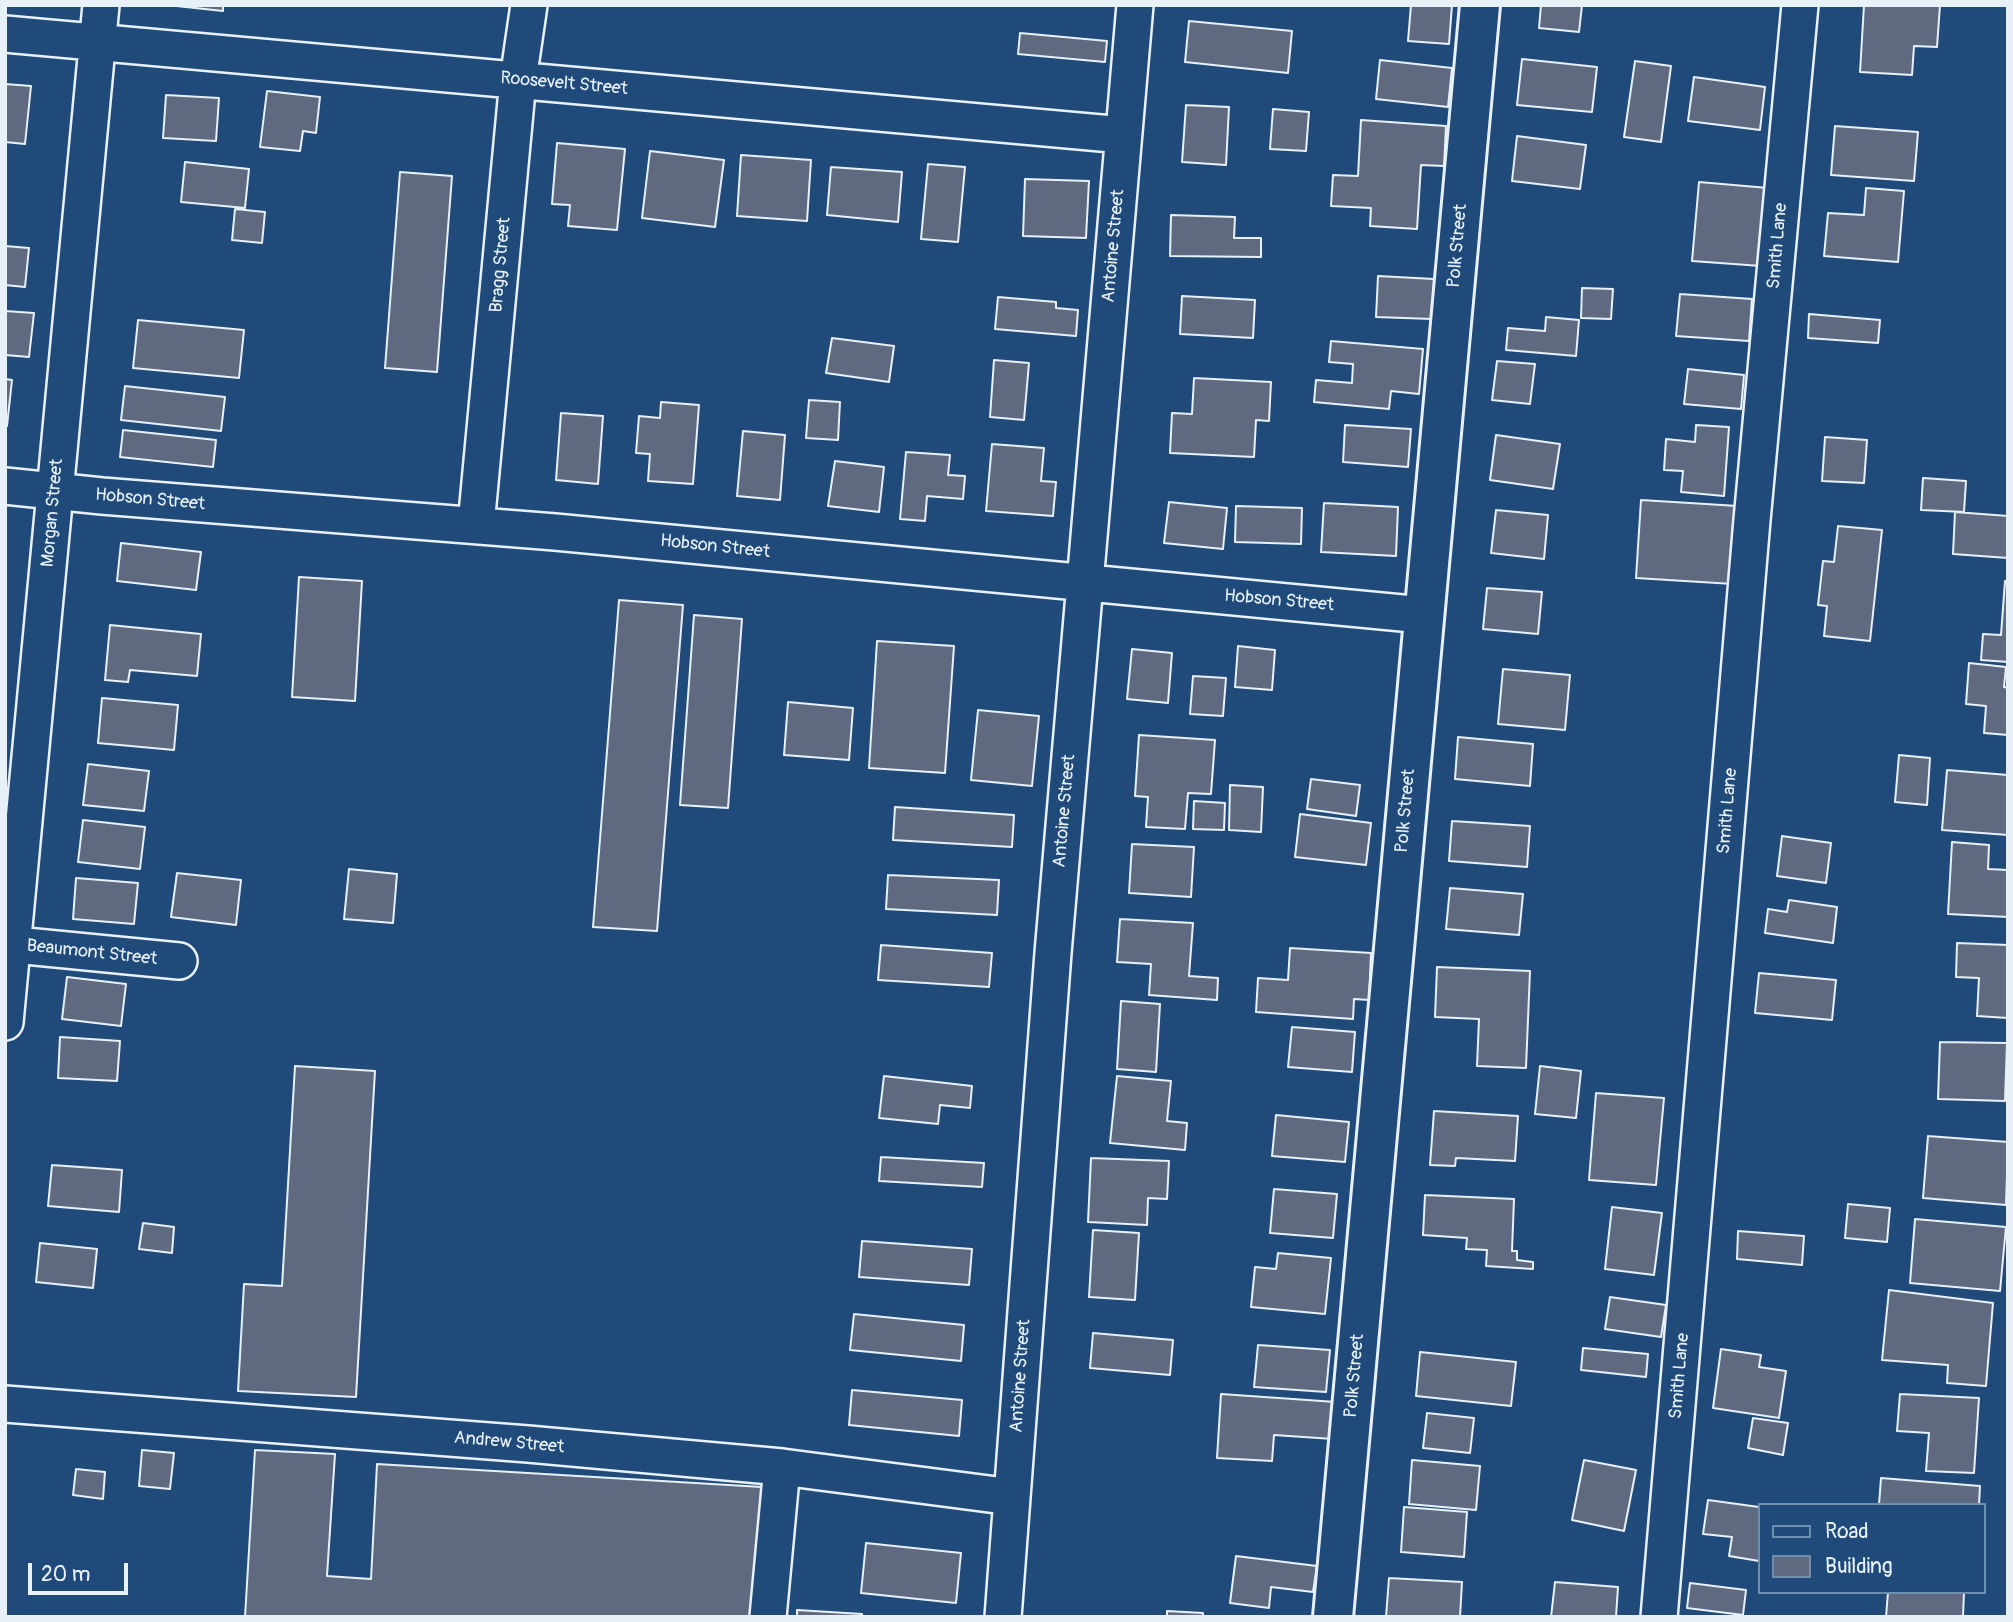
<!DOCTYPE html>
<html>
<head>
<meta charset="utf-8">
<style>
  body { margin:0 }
  #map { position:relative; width:2013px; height:1622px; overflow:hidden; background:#1f4a7a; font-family:Pangolin,sans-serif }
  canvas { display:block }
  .frame { position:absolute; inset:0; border:7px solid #e8f1f8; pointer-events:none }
  .legend { position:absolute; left:1758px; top:1503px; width:228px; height:91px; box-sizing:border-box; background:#1f4a7a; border:2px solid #6f8dac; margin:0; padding:9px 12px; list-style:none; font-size:21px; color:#e8f1f8 }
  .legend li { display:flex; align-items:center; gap:14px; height:35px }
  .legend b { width:35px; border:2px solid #6f8dac }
  .scale { position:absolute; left:28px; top:1563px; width:100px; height:32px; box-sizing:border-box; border:4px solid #e8f1f8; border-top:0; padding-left:9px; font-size:21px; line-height:24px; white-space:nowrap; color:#e8f1f8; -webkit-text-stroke:5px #1f4a7a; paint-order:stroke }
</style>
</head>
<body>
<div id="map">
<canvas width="2013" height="1622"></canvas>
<div class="frame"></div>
<ul class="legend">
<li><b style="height:9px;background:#1f4a7a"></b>Road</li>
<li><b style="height:19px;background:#5f6a80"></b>Building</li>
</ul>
<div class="scale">20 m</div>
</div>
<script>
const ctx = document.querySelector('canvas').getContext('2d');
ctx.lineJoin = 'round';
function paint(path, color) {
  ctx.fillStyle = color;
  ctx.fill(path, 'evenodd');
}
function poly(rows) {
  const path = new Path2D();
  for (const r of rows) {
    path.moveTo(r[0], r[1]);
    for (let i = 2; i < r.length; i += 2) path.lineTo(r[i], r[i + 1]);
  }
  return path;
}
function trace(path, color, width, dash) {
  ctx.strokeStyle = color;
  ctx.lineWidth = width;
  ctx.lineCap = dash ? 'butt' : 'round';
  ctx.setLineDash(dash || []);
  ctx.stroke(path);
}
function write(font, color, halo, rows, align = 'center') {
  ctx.font = font + ' Pangolin,sans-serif';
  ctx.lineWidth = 7;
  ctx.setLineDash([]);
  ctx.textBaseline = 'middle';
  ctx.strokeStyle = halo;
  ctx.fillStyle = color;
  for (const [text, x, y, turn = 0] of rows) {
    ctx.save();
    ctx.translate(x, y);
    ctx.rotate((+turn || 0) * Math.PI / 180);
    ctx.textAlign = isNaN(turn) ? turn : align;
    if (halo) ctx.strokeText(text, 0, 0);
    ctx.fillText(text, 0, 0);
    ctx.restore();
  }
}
const building = poly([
  [167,5,223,5,223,11,167,5],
  [1411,5,1452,5,1449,44,1408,41,1411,5],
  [1541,5,1582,5,1579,32,1539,28,1541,5],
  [1864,5,1940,5,1937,47,1914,46,1912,75,1860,72,1864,5],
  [1189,21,1292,31,1288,73,1185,62,1189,21],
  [1020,33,1107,41,1105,62,1018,54,1020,33],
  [1522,59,1597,67,1592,112,1517,105,1522,59],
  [1380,60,1452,68,1448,107,1376,99,1380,60],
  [1635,61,1671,66,1661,142,1624,137,1635,61],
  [1694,77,1765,87,1760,130,1688,121,1694,77],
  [5,84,31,86,25,144,5,142,5,84],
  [267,91,320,97,316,133,303,131,300,151,260,147,267,91],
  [166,95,219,98,216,141,163,138,166,95],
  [1186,105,1229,107,1226,165,1182,162,1186,105],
  [1273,109,1309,112,1306,151,1270,149,1273,109],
  [1361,120,1446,126,1444,166,1421,165,1417,229,1370,226,1371,208,1331,206,1333,175,1358,176,1361,120],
  [1835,126,1918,132,1914,181,1831,175,1835,126],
  [1517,136,1586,145,1580,189,1512,181,1517,136],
  [557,143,625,149,617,230,568,226,570,205,552,204,557,143],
  [650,151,724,160,715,227,642,218,650,151],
  [741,155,811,160,807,221,737,216,741,155],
  [185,162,249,169,245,208,181,202,185,162],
  [928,164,965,167,958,242,921,239,928,164],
  [831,167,902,172,898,222,827,215,831,167],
  [400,172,452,176,437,372,385,368,400,172],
  [1025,179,1089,181,1086,238,1023,236,1025,179],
  [1699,182,1768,188,1761,266,1692,261,1699,182],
  [1866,188,1904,191,1898,262,1824,256,1828,213,1864,215,1866,188],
  [235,209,265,212,262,243,232,240,235,209],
  [1171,215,1235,217,1234,238,1261,238,1261,257,1170,256,1171,215],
  [5,246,29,248,25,287,5,285,5,246],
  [1378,276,1434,279,1432,319,1376,317,1378,276],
  [1582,288,1613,289,1611,319,1581,318,1582,288],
  [1680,294,1752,299,1749,341,1676,336,1680,294],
  [1182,296,1255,300,1253,338,1180,334,1182,296],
  [998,297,1056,302,1056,308,1078,310,1076,336,995,329,998,297],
  [5,311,34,313,29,357,5,355,5,311],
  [1809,314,1880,320,1878,343,1808,338,1809,314],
  [1546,317,1579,320,1576,356,1506,350,1508,328,1545,331,1546,317],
  [138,320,244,330,239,378,133,368,138,320],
  [832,338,894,346,889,382,826,373,832,338],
  [1331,341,1423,349,1419,394,1391,391,1389,409,1314,402,1316,380,1352,383,1353,364,1329,362,1331,341],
  [994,360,1029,363,1024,420,990,417,994,360],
  [1497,361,1535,364,1530,404,1492,400,1497,361],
  [1688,369,1744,375,1741,409,1684,404,1688,369],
  [1194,378,1271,382,1269,421,1256,420,1254,457,1170,453,1172,413,1192,414,1194,378],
  [5,379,12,380,7,426,5,425,5,379],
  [125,386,225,397,221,431,121,420,125,386],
  [809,400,840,402,838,440,806,438,809,400],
  [661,402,699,405,693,484,648,481,650,454,636,453,639,416,660,418,661,402],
  [561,413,603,416,598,484,556,480,561,413],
  [1345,425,1411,429,1408,467,1343,462,1345,425],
  [1696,425,1729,427,1724,496,1681,492,1683,471,1664,470,1666,439,1695,442,1696,425],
  [123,430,216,440,213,467,120,457,123,430],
  [743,431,785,435,780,500,737,496,743,431],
  [1496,435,1560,444,1553,489,1490,480,1496,435],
  [1825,437,1867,440,1864,483,1822,481,1825,437],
  [992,444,1044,448,1041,481,1056,482,1053,516,986,511,992,444],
  [906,452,950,455,948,475,965,476,963,499,927,496,925,521,900,519,906,452],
  [835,461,884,467,879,512,828,506,835,461],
  [1923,478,1966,481,1964,512,1921,510,1923,478],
  [1641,500,1738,506,1733,584,1636,578,1641,500],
  [1169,502,1227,508,1223,549,1164,543,1169,502],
  [1324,503,1398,507,1396,556,1321,552,1324,503],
  [1236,506,1302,508,1301,544,1235,542,1236,506],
  [1496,510,1548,515,1544,559,1491,553,1496,510],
  [1955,512,2008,516,2008,558,1953,554,1955,512],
  [1838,526,1882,530,1870,641,1824,636,1827,606,1818,605,1823,561,1834,562,1838,526],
  [121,543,201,552,196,590,117,581,121,543],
  [299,577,362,581,355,701,292,697,299,577],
  [2005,581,2008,581,2008,662,1981,660,1983,634,2001,635,2005,581],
  [1487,588,1542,592,1538,634,1483,629,1487,588],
  [619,600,683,605,657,931,593,927,619,600],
  [694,615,742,619,728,808,680,805,694,615],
  [110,625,201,634,197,676,130,670,128,682,105,680,110,625],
  [877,641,954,646,945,773,869,768,877,641],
  [1238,646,1275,650,1272,690,1235,687,1238,646],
  [1132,649,1172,653,1168,703,1127,699,1132,649],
  [1969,663,2006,667,2004,687,2008,688,2008,735,1984,733,1986,706,1966,704,1969,663],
  [1503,669,1570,675,1565,730,1498,724,1503,669],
  [1193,676,1226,678,1223,716,1190,714,1193,676],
  [102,698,178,705,174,750,98,743,102,698],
  [788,702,853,708,849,760,784,755,788,702],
  [978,710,1039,716,1032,786,971,780,978,710],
  [1139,735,1215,740,1211,794,1188,793,1185,829,1146,827,1148,797,1135,796,1139,735],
  [1458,737,1533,744,1530,786,1455,779,1458,737],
  [1899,755,1930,758,1927,805,1895,802,1899,755],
  [88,764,149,771,144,811,83,805,88,764],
  [1947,770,2008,775,2008,835,1942,830,1947,770],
  [1311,779,1360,785,1356,816,1307,809,1311,779],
  [1230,785,1263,787,1261,832,1229,830,1230,785],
  [1194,801,1225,803,1224,830,1193,829,1194,801],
  [895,807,1014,815,1012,847,893,840,895,807],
  [1300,814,1371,823,1366,865,1295,857,1300,814],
  [83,820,145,827,140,869,78,862,83,820],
  [1452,821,1530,826,1527,867,1449,861,1452,821],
  [1782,836,1831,843,1826,883,1777,876,1782,836],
  [1952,842,1989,845,1988,869,2008,870,2008,917,1948,914,1952,842],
  [1132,844,1194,847,1191,897,1129,893,1132,844],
  [349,869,397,874,393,923,344,919,349,869],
  [177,873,241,880,236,925,171,917,177,873],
  [888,875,999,880,997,915,886,909,888,875],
  [76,878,138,883,134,924,73,919,76,878],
  [1450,888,1523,894,1519,935,1446,929,1450,888],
  [1789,900,1837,907,1833,943,1765,933,1768,909,1787,912,1789,900],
  [1120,919,1193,923,1189,976,1218,978,1217,1000,1149,995,1151,964,1117,962,1120,919],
  [1957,943,2008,945,2008,1018,1977,1016,1979,978,1956,977,1957,943],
  [881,945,992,953,989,987,878,980,881,945],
  [1290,948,1371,953,1369,1000,1354,999,1353,1019,1256,1012,1258,978,1288,980,1290,948],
  [1437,967,1530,971,1526,1068,1477,1066,1479,1019,1435,1017,1437,967],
  [1759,973,1836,980,1832,1020,1755,1013,1759,973],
  [67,977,126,984,121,1026,62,1019,67,977],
  [1121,1001,1160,1004,1156,1072,1117,1069,1121,1001],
  [1292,1027,1355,1032,1352,1072,1288,1067,1292,1027],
  [60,1037,120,1041,117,1081,58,1078,60,1037],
  [1940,1042,2007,1043,2005,1101,1938,1099,1940,1042],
  [295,1066,375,1071,356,1397,238,1391,244,1284,282,1286,295,1066],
  [1540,1066,1581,1071,1576,1118,1535,1114,1540,1066],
  [884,1076,972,1086,970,1108,940,1105,938,1124,879,1118,884,1076],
  [1117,1076,1171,1081,1167,1121,1187,1123,1185,1150,1110,1143,1117,1076],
  [1596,1093,1664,1098,1656,1185,1589,1180,1596,1093],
  [1434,1111,1518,1116,1515,1161,1456,1158,1455,1166,1430,1165,1434,1111],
  [1276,1115,1349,1122,1345,1162,1272,1156,1276,1115],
  [1928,1136,2008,1142,2006,1205,1923,1198,1928,1136],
  [881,1157,984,1163,982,1187,879,1181,881,1157],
  [1091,1158,1169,1161,1167,1199,1148,1198,1147,1225,1088,1222,1091,1158],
  [52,1165,122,1170,119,1212,48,1206,52,1165],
  [1274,1189,1337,1194,1333,1238,1270,1233,1274,1189],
  [1425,1195,1514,1199,1512,1251,1517,1251,1517,1260,1533,1262,1533,1269,1486,1266,1487,1250,1466,1249,1467,1238,1423,1235,1425,1195],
  [1848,1204,1890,1208,1887,1242,1845,1238,1848,1204],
  [1612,1207,1662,1213,1654,1275,1605,1269,1612,1207],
  [1915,1219,2006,1227,2000,1291,1910,1283,1915,1219],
  [143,1223,174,1227,172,1253,139,1249,143,1223],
  [1093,1230,1139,1233,1135,1300,1089,1297,1093,1230],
  [1738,1231,1804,1236,1802,1265,1737,1259,1738,1231],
  [862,1241,972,1249,969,1285,859,1277,862,1241],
  [40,1243,97,1249,93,1288,36,1282,40,1243],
  [1278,1253,1331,1258,1325,1314,1251,1307,1255,1267,1276,1269,1278,1253],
  [1889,1290,1993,1303,1986,1386,1947,1383,1948,1365,1882,1360,1889,1290],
  [1610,1297,1666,1305,1661,1337,1605,1329,1610,1297],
  [854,1314,964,1325,961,1361,850,1350,854,1314],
  [1093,1333,1173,1340,1170,1375,1090,1368,1093,1333],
  [1258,1345,1330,1350,1326,1392,1254,1387,1258,1345],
  [1583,1348,1648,1354,1646,1377,1581,1370,1583,1348],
  [1721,1349,1761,1355,1759,1367,1786,1371,1779,1418,1713,1408,1721,1349],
  [1420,1352,1516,1362,1511,1406,1416,1396,1420,1352],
  [852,1390,962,1400,959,1436,849,1425,852,1390],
  [1221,1394,1336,1402,1333,1439,1274,1435,1272,1461,1217,1458,1221,1394],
  [1900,1394,1979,1398,1974,1473,1926,1471,1929,1433,1897,1431,1900,1394],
  [1427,1413,1474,1418,1470,1453,1423,1448,1427,1413],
  [1753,1418,1788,1423,1783,1455,1748,1448,1753,1418],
  [142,1450,174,1453,170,1489,139,1486,142,1450],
  [255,1450,335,1454,327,1576,371,1579,377,1464,762,1487,754,1617,245,1617,255,1450],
  [1412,1460,1480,1466,1476,1510,1409,1504,1412,1460],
  [1584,1460,1636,1470,1624,1531,1572,1520,1584,1460],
  [76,1469,105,1472,103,1499,73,1495,76,1469],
  [1881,1478,1980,1486,1979,1505,1879,1505,1881,1478],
  [1708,1500,1759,1507,1759,1561,1729,1556,1732,1537,1703,1534,1708,1500],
  [1404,1507,1467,1512,1464,1557,1401,1552,1404,1507],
  [866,1543,961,1553,956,1603,861,1593,866,1543],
  [1236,1556,1317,1566,1313,1592,1271,1587,1269,1608,1230,1603,1236,1556],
  [1389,1578,1462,1582,1460,1617,1386,1617,1389,1578],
  [1555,1582,1618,1587,1616,1617,1551,1617,1555,1582],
  [1690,1583,1746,1590,1743,1615,1687,1608,1690,1583],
  [1888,1592,1964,1592,1963,1617,1886,1617,1888,1592],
  [797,1610,862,1614,862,1617,797,1617,797,1610],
  [1167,1611,1203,1613,1203,1617,1167,1617,1167,1611]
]);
paint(building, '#5f6a80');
trace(building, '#e8f1f8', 2);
const street = poly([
  [5,34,1123,135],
  [5,486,102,496,555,532,1423,615],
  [476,525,518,80,529,5],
  [5,944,179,961],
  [5,1022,101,5],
  [5,1404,528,1444,782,1467,1012,1497],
  [768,1617,782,1467],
  [1003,1617,1053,953,1135,5],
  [1659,1617,1752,520,1800,5]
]);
const secondary = poly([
  [1333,1617,1480,5]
]);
trace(street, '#e8f1f8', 40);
trace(secondary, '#e8f1f8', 44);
trace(street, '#1f4a7a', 35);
trace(secondary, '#1f4a7a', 38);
write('18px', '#e8f1f8', '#1f4a7a', [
  ["Roosevelt Street",564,84,5],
  ["Antoine Street",1114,246,-85],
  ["Polk Street",1458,246,-85],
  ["Smith Lane",1778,246,-85],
  ["Bragg Street",501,265,-85],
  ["Hobson Street",150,500,5],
  ["Morgan Street",53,513,-85],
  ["Hobson Street",715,547,6],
  ["Hobson Street",1279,601,5],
  ["Antoine Street",1065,811,-85],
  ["Polk Street",1406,811,-85],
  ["Smith Lane",1728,811,-85],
  ["Beaumont Street",92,953,6],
  ["Antoine Street",1021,1376,-86],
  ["Polk Street",1355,1376,-85],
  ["Smith Lane",1680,1376,-85],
  ["Andrew Street",509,1443,5]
]);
</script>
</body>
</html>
